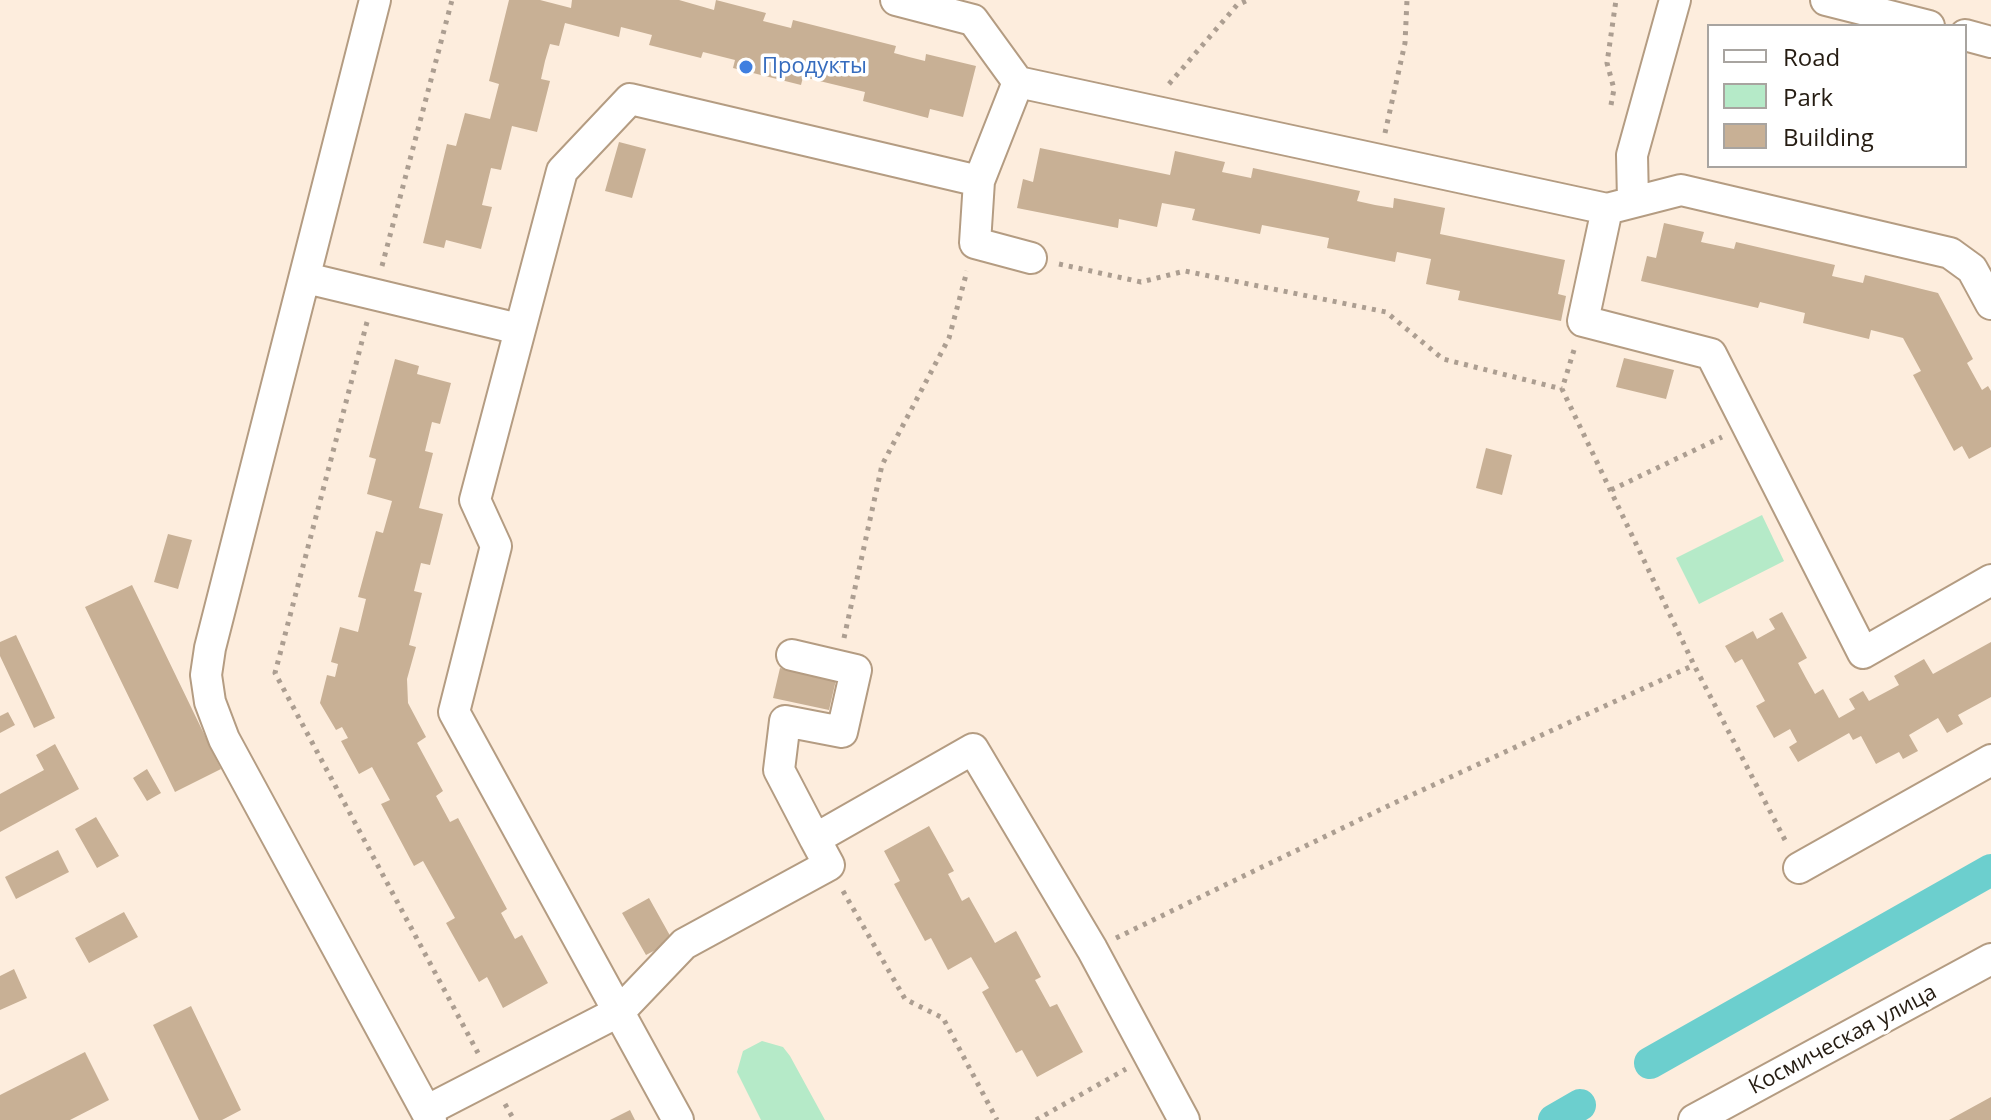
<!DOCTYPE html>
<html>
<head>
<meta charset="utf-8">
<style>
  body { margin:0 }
  #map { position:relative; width:1991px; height:1120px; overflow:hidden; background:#fdeddd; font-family:"Open Sans",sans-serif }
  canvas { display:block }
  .legend { position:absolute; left:1707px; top:24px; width:260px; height:144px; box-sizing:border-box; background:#fff; border:2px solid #a8a4a0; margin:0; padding:10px 14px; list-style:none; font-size:24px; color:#251c12 }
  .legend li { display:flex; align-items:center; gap:16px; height:40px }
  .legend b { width:40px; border:2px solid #a8a4a0 }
</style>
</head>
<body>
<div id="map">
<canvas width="1991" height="1120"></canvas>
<ul class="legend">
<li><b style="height:10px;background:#fff"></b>Road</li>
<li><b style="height:22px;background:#b5eac8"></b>Park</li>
<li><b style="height:22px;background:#c8b095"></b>Building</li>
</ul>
</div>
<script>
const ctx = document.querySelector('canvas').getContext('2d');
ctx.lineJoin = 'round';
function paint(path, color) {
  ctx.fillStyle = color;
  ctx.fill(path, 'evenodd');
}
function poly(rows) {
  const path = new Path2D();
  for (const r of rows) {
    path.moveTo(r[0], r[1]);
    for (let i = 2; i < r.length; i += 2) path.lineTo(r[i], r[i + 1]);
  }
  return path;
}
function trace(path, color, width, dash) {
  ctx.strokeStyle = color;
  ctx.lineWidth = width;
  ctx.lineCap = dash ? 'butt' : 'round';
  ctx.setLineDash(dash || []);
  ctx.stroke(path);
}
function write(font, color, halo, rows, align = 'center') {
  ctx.font = font + ' "Open Sans",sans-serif';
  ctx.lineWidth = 7;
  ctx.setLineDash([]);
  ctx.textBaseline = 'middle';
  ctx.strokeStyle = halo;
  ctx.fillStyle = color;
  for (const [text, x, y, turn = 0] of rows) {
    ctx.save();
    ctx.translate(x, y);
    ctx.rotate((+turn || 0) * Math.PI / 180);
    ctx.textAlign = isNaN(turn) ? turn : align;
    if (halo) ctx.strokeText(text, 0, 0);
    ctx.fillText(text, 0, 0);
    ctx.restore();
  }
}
paint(poly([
  [1762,515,1784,561,1699,604,1676,558],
  [762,1041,783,1047,790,1056,825,1120,761,1120,737,1072,743,1051]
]), '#b5eac8');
trace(poly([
  [1650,1063,1991,870],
  [1554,1120,1580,1105]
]), '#6ccfce', 32);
paint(poly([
  [509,0,540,0,571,8,572,0,679,0,714,10,716,0,766,13,763,21,791,28,793,20,896,46,894,53,909,57,925,61,926,54,976,66,963,117,930,109,928,118,863,101,865,92,803,77,801,85,733,68,735,60,703,52,701,58,649,45,652,35,621,27,619,37,565,23,559,46,550,44,545,61,541,79,550,81,537,132,512,126,501,170,491,168,482,205,492,207,481,249,446,240,444,248,423,243,447,144,456,146,465,113,490,119,499,84,489,81],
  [619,142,646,149,632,198,605,191],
  [1040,148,1170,175,1175,151,1225,162,1222,172,1251,178,1253,168,1360,191,1357,201,1375,205,1393,208,1394,198,1445,208,1440,234,1565,260,1558,294,1566,296,1561,321,1458,300,1460,291,1426,284,1431,259,1397,252,1395,262,1327,248,1329,238,1262,225,1260,234,1192,220,1195,209,1162,203,1157,227,1119,219,1118,228,1017,208,1023,179,1033,182],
  [1664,223,1704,232,1701,242,1734,249,1736,242,1835,265,1832,276,1863,283,1865,275,1938,293,1973,359,1967,363,1982,390,1988,386,1991,391,1991,447,1969,459,1962,446,1954,451,1913,375,1921,371,1903,338,1871,330,1869,339,1803,323,1805,313,1760,302,1758,308,1641,281,1647,256,1656,258],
  [1624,358,1674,370,1666,399,1616,387],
  [395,359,419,366,417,374,451,383,440,424,432,422,425,451,433,453,419,508,443,514,430,565,421,563,414,591,422,593,409,645,416,647,407,679,408,703,426,737,417,743,443,791,436,796,450,822,458,818,507,909,501,913,515,939,522,935,548,983,503,1008,487,977,479,982,446,923,455,918,423,861,414,866,381,804,390,800,372,767,359,774,341,741,348,738,342,727,336,730,320,703,327,675,335,677,338,664,331,662,340,627,358,632,366,599,358,597,376,531,383,533,392,501,367,494,376,459,369,457],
  [1486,448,1512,455,1502,495,1476,488],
  [168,534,192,540,178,589,154,582],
  [132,585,221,769,175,792,85,607],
  [1782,612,1807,658,1798,663,1806,678,1815,694,1823,689,1839,718,1855,709,1849,699,1863,691,1869,701,1899,685,1894,676,1924,659,1933,674,1991,642,1991,697,1958,715,1963,724,1947,733,1938,718,1909,735,1918,751,1903,759,1899,752,1876,764,1861,736,1853,740,1849,733,1798,762,1789,747,1797,742,1790,729,1774,738,1756,706,1765,701,1742,659,1735,663,1725,646,1753,631,1757,639,1775,629,1769,619],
  [16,635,55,718,34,728,0,656,0,642],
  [780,668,836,680,829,710,773,698],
  [8,712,15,725,0,733,0,716],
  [55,744,79,789,0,832,0,794,44,770,36,755],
  [147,769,161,793,147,801,133,778],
  [96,817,119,856,97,868,75,829],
  [929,826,954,871,948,874,962,901,969,897,995,943,1016,931,1041,977,1035,980,1050,1007,1057,1004,1083,1052,1037,1077,1022,1050,1016,1053,982,992,989,988,971,957,948,970,931,938,925,941,894,884,900,881,884,851],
  [58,850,69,872,16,899,5,877],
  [649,898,673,941,646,955,622,913],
  [124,912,138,937,89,963,75,938],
  [14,969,27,998,0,1010,0,976],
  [191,1006,241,1110,222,1120,199,1120,153,1025],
  [85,1052,109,1100,70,1120,0,1120,0,1095],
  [1991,1097,1991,1120,1949,1120],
  [630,1110,635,1120,610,1120]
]), '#c8b095');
const minor = poly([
  [375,0,210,648,206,675,210,702,224,739,431,1120],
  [896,0,973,20,1018,82,1607,209,1681,190,1950,253,1972,269,1991,304],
  [1826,0,1929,26],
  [1965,35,1991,42],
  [979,181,975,243,1031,258],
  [1633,201,1632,155,1675,0],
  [1607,209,1583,321,1711,354,1863,653,1991,580],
  [306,278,519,329],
  [792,655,856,670,842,732,785,721,779,770,815,839],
  [1799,868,1991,760],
  [426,1111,620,1011,684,944,829,865,815,839,973,749,1092,949,1184,1120],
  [678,1120,454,712,496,546,475,500,562,171,630,99,979,181,1018,82],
  [1694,1120,1991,959]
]);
trace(minor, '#b49c82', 34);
trace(poly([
  [1169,84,1237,5,1248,0],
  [1611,105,1614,89,1607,63,1616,0],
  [1385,133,1405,43,1407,0],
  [1059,264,1141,282,1185,271,1386,312,1443,359,1562,389],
  [382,266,452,0],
  [367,322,275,673,478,1053],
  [1574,350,1562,389,1694,665,1786,842],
  [1611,490,1722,437],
  [844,638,882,465,949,338,967,271],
  [843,891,905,999,943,1018,997,1120],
  [1116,938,1392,804,1694,665],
  [505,1104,514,1120],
  [1036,1120,1126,1069]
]), '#ac9e91', 5, [4, 6]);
trace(minor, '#fff', 30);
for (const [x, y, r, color] of [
  [746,67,8,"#3f7fe0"]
]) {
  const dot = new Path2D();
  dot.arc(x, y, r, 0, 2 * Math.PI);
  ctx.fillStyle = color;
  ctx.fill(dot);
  trace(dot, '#fff', 3);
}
write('22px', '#366cbe', '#fff', [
  ["Продукты",762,67]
], 'left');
write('22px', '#251c12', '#fff', [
  ["Космическая улица",1843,1040,-28]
]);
</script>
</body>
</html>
